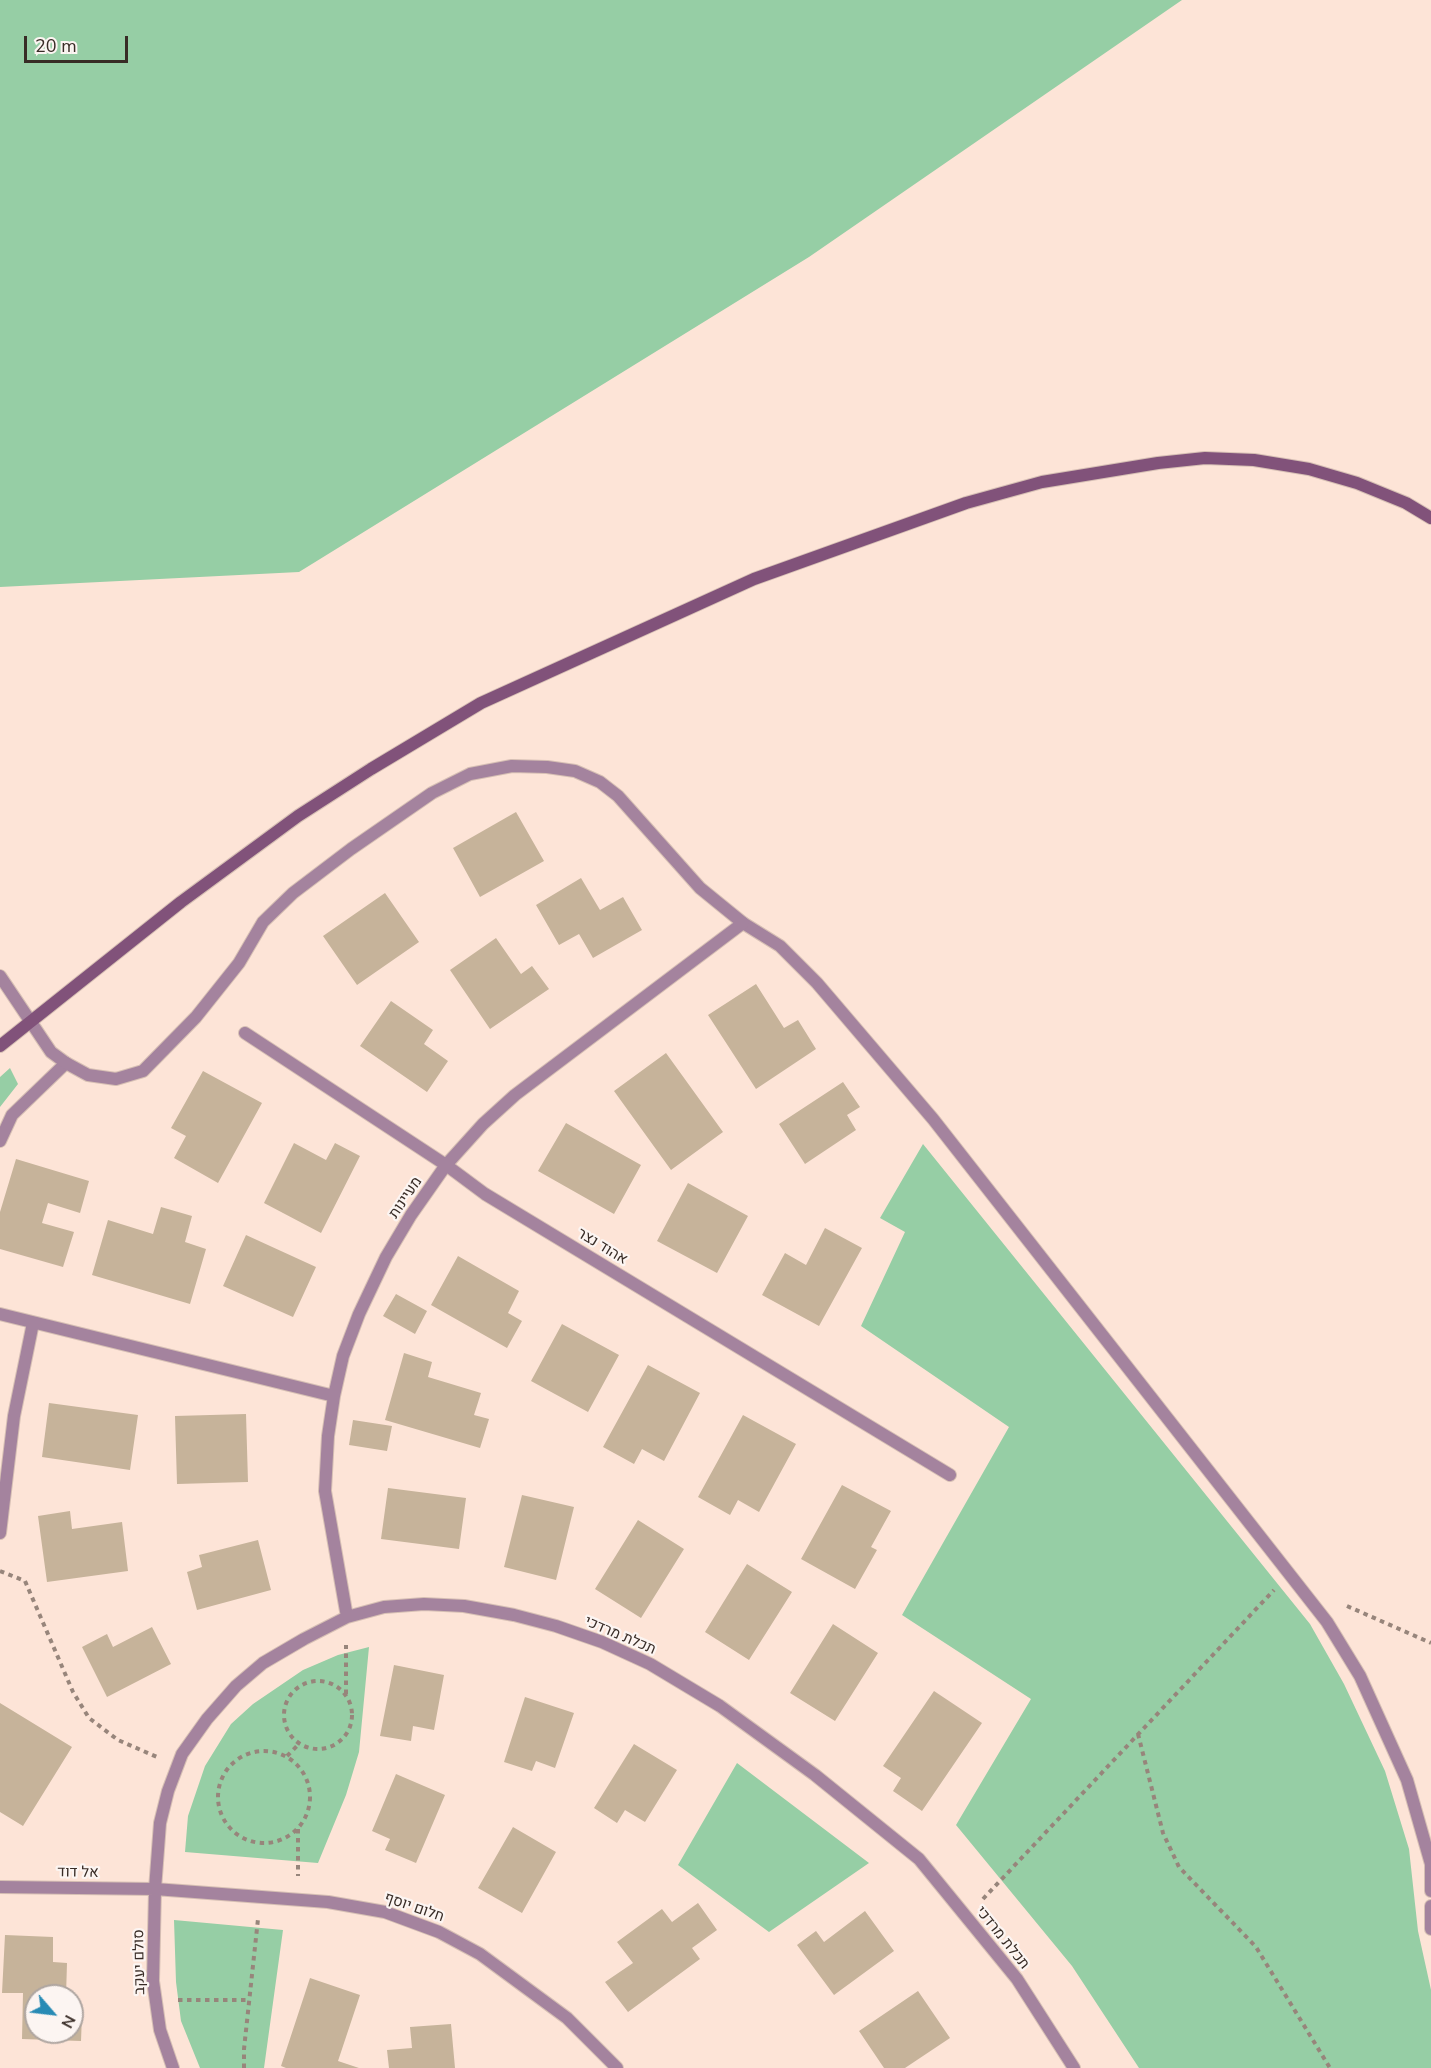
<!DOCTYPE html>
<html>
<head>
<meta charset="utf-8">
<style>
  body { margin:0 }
  #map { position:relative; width:1431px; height:2068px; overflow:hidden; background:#fde4d7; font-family:"Nunito Sans",sans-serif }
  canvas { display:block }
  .north { position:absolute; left:24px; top:1984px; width:60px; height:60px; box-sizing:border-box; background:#fcf5f2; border:2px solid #aea5a0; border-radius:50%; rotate:118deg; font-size:16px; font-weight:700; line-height:24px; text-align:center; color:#382c26 }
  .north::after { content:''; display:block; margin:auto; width:21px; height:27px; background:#288bb5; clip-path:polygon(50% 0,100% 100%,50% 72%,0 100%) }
  .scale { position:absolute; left:24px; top:36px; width:104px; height:27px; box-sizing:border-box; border:3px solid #382c26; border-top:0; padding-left:8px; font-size:18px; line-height:21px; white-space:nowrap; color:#382c26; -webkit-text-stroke:4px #fcf5f2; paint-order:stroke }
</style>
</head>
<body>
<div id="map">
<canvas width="1431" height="2068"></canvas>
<div class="north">N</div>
<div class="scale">20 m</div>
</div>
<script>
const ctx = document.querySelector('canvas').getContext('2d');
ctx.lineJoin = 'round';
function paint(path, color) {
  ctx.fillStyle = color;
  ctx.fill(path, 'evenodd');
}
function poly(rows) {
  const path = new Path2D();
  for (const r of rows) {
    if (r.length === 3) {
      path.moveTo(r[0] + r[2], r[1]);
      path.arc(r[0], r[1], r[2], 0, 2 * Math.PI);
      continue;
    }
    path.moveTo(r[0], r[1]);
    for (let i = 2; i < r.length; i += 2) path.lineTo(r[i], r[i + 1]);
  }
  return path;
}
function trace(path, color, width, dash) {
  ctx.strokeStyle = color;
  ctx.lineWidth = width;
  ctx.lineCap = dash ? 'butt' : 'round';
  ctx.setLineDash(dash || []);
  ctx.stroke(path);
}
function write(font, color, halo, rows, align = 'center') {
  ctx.font = font + ' "Nunito Sans",Heebo,sans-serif';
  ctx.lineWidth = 4.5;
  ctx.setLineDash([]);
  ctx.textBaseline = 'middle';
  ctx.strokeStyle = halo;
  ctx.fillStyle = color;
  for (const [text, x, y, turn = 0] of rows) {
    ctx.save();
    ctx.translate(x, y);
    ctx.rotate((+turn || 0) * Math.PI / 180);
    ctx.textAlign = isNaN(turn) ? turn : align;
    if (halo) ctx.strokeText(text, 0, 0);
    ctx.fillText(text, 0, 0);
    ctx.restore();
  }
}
paint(poly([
  [0,0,1182,0,809,257,299,572,0,587],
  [10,1068,18,1084,0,1107,0,1077],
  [923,1144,1310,1624,1344,1684,1385,1771,1409,1849,1418,1931,1431,1990,1431,2068,1139,2068,1072,1966,956,1825,1031,1699,902,1615,1009,1427,861,1326,905,1232,880,1218],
  [369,1647,359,1752,346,1795,318,1863,185,1852,188,1816,205,1766,231,1724,253,1704,303,1670,338,1655],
  [737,1763,869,1863,769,1932,678,1865],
  [174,1920,283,1930,264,2068,200,2068,181,2021,176,1982]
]), '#96cea5');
paint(poly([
  [516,812,544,861,480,897,453,848],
  [581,878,600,910,623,897,642,930,593,958,579,934,559,945,536,905],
  [385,893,419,942,357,985,323,936],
  [496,938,521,974,532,966,549,989,490,1029,450,970],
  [756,984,784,1028,798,1020,816,1049,756,1089,708,1015],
  [391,1001,433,1030,424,1044,448,1061,427,1092,360,1046],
  [666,1053,723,1132,671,1170,614,1091],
  [203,1071,262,1103,218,1183,174,1158,186,1136,171,1128],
  [843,1082,860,1107,847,1115,856,1130,805,1164,779,1124],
  [566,1123,641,1165,614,1214,538,1171],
  [294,1143,326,1160,335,1143,360,1156,321,1233,264,1203],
  [16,1159,89,1181,80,1213,48,1203,42,1223,74,1232,63,1267,0,1249,0,1212],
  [688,1183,748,1216,717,1273,657,1241],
  [161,1207,192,1216,185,1242,206,1249,190,1304,92,1275,108,1220,153,1234],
  [825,1228,862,1248,819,1326,762,1295,785,1253,806,1265],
  [246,1235,316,1267,293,1317,223,1286],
  [458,1256,519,1291,508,1313,522,1321,507,1348,431,1305],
  [396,1294,427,1311,415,1334,383,1316],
  [562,1324,619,1355,588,1412,531,1381],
  [404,1353,432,1362,428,1377,481,1393,474,1415,489,1419,480,1448,385,1420],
  [648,1365,700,1393,664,1461,642,1449,634,1464,603,1447],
  [49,1403,138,1415,130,1470,42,1457],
  [246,1414,248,1482,177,1484,175,1416],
  [743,1415,796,1444,759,1512,738,1500,730,1515,698,1497],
  [353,1420,392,1426,387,1451,349,1445],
  [842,1485,891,1511,871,1547,877,1550,855,1589,801,1559],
  [388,1488,466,1498,459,1549,381,1539],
  [522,1495,574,1507,556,1580,504,1567],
  [70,1511,72,1529,122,1522,128,1571,47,1582,38,1516],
  [638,1520,684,1549,641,1618,595,1589],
  [258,1540,271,1590,197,1610,187,1572,202,1567,199,1555],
  [747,1564,792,1592,749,1660,705,1632],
  [833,1624,878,1653,835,1721,790,1693],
  [152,1627,171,1664,107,1697,82,1647,107,1634,113,1647],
  [394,1665,444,1675,434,1730,413,1726,411,1741,380,1736],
  [934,1691,982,1723,922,1811,893,1791,901,1778,883,1766],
  [525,1697,574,1713,555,1768,536,1761,532,1771,504,1762],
  [0,1703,72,1747,23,1826,0,1812],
  [634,1744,677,1770,645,1822,625,1810,617,1823,594,1808],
  [396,1774,445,1795,416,1863,385,1850,390,1839,372,1831],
  [513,1827,556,1852,522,1913,478,1888],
  [698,1903,717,1930,692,1948,700,1959,628,2012,605,1982,633,1963,617,1942,662,1909,672,1922],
  [865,1911,894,1951,834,1995,797,1945,816,1931,824,1942],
  [5,1935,53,1937,53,1962,67,1963,66,1996,36,1996,36,2032,72,2032,72,2014,82,2015,81,2041,22,2039,23,1993,2,1993],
  [310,1978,360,1995,338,2061,359,2068,286,2068,281,2066],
  [918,1991,950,2038,905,2068,884,2068,859,2031],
  [451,2024,455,2068,389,2068,387,2050,412,2048,410,2027]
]), '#c6b39a');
const lane = poly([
  [743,923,780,946,817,983,933,1119,1327,1622,1360,1676,1407,1780,1431,1864,1431,1891],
  [0,1141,12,1115,66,1063],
  [1431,1906,1431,1929]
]);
const street = poly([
  [0,976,51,1052,66,1063,88,1075,116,1079,143,1071,196,1017,239,963,263,922,293,893,351,849,432,793,470,774,512,766,547,767,575,771,600,782,618,796,700,888,743,923,515,1095,483,1124,446,1165,411,1215,386,1257,359,1314,343,1356,334,1396,328,1436,325,1491,347,1617],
  [245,1033,446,1165,485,1194,950,1475],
  [0,1314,334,1396],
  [0,1533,14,1416,33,1323],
  [0,1887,155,1889,328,1902,385,1912,439,1932,480,1954,567,2018,617,2068],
  [173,2068,160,2030,153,1981,155,1889,160,1823,168,1791,182,1754,207,1719,236,1686,263,1663,304,1639,347,1617,384,1607,424,1604,464,1606,514,1615,556,1626,602,1642,650,1664,720,1706,815,1775,919,1859,1017,1979,1074,2068]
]);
const secondary = poly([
  [0,1046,181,902,298,816,371,769,481,703,754,579,966,503,1042,482,1158,463,1205,458,1254,460,1309,469,1357,483,1406,503,1431,518]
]);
trace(lane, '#d6bfb4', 14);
trace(street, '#d6bfb4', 14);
trace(secondary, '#d6bfb4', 14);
trace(poly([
  [0,1571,25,1581,73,1692,89,1718,118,1740,157,1757],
  [1347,1606,1431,1643],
  [318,1715,34],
  [346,1694,346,1645],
  [1138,1734,1163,1833,1179,1867,1256,1947,1330,2068],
  [264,1797,46],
  [287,1756,298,1745],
  [298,1829,298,1876],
  [983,1899,1274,1590],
  [178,2000,249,2000],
  [244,2068,244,2049,258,1919]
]), '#97857b', 4, [4.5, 4.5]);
trace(lane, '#a4839e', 12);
trace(street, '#a4839e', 12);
trace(secondary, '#81527a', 12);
write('15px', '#382c26', '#fcf5f2', [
  ["מעיינות",406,1198,-56],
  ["אהוד נצר",602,1247,31],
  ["תכלת מרדכי",620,1636,23],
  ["אל דוד",78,1873,1],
  ["חלום יוסף",414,1908,19],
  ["תכלת מרדכי",1002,1938,51],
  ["סולם יעקב",140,1962,-91]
]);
</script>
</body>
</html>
